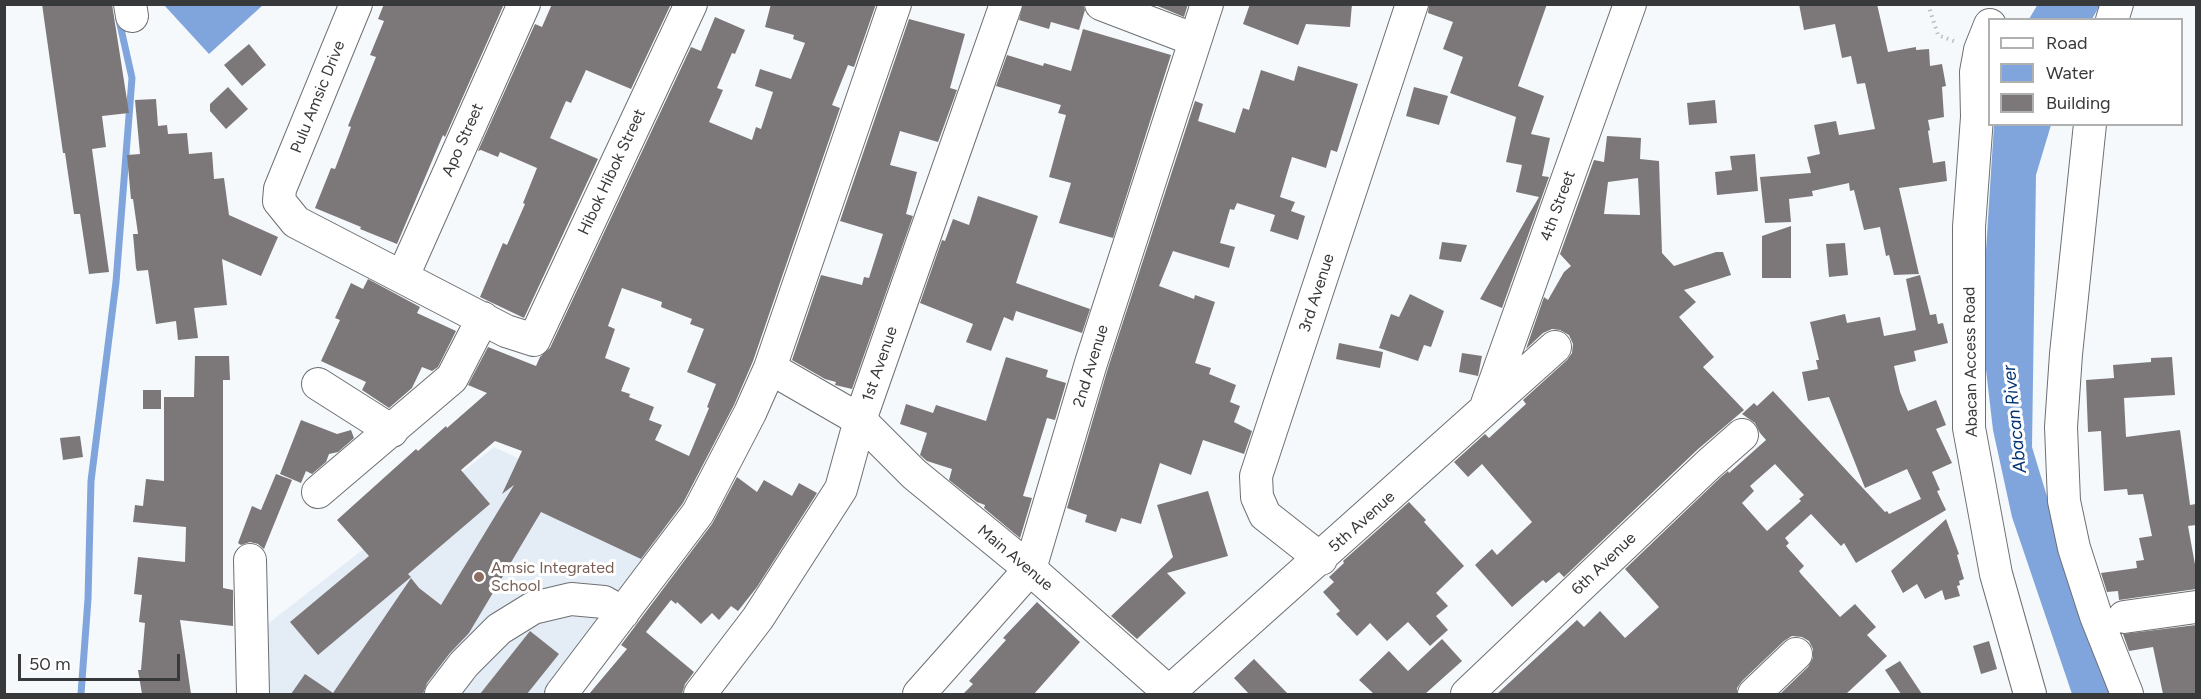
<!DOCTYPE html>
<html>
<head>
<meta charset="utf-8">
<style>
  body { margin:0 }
  #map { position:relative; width:2201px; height:699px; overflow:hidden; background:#f6f9fc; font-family:Figtree,sans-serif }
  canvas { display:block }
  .frame { position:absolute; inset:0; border:6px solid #38393a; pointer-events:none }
  .legend { position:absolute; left:1988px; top:18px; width:195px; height:108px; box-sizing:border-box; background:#fff; border:2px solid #afb0b0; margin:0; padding:8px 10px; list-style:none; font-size:18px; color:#38393a }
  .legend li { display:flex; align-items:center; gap:12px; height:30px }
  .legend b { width:30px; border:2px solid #afb0b0 }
  .scale { position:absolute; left:18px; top:654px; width:162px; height:27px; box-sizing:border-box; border:3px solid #38393a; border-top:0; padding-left:8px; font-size:18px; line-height:21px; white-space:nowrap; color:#38393a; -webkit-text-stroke:4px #fff; paint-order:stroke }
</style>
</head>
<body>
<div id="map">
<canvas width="2201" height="699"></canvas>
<div class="frame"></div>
<ul class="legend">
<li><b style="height:8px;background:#fff"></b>Road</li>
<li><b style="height:16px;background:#80a5dc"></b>Water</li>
<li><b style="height:16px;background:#7c787a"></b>Building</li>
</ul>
<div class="scale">50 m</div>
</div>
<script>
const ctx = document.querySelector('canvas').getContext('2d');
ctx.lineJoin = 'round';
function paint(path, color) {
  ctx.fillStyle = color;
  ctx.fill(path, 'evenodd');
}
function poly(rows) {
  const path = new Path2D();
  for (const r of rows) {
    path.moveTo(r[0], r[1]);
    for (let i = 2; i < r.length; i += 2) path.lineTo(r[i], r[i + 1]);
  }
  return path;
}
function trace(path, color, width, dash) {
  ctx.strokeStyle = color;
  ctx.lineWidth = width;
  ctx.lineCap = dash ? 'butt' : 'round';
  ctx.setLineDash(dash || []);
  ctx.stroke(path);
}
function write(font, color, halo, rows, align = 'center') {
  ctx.font = font + ' Figtree,sans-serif';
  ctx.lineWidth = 6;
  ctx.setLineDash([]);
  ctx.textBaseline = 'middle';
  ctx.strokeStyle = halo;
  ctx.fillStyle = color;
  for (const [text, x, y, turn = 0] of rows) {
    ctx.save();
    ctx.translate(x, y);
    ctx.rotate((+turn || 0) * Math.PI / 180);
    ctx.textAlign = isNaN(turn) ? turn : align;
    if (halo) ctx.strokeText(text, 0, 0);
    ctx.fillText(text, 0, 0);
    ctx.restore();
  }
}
paint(poly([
  [494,447,667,528,543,694,263,694,265,626]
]), '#e4edf6');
paint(poly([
  [2038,4,2100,4,2100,5,2092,19,2029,19],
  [164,5,263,5,209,54],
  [1994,125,2051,125,2036,175,2032,447,2069,569,2120,694,2072,694,2012,517,1993,430,1985,361,1984,282]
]), '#80a5dc');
trace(poly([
  [81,694,88,599,91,481,116,282,132,78,119,20]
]), '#80a5dc', 7);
paint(poly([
  [42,4,112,4,129,113,102,116,106,147,92,149,109,272,89,274,80,214,74,214,65,153,63,153],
  [384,4,504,4,445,137,443,135,397,244,360,229,361,227,315,208,331,168,335,169,351,127,348,126,376,57,370,55,384,21,378,19],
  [552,4,671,4,631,89,586,70,571,103,566,101,550,138,598,159,524,318,480,297,503,243,507,245,525,204,523,203,537,168,500,152,498,157,481,150,478,151,535,24,542,27],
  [771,4,876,4,854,67,848,65,832,105,840,108,753,361,734,405,683,503,641,559,541,512,469,633,450,653,427,683,423,694,291,694,305,674,333,693,411,578,419,588,441,605,514,485,502,494,522,451,495,441,461,470,490,504,408,574,411,577,318,655,290,622,369,556,337,520,416,449,418,451,446,426,447,428,487,393,468,385,488,347,536,366,540,357,550,348,691,47,701,51,715,17,745,30,735,54,732,53,717,88,723,90,709,122,752,140,756,127,761,129,773,92,755,86,760,69,791,79,805,43,793,39,794,35,765,27],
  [622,288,662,302,661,307,692,319,690,324,704,329,687,372,716,384,707,407,709,408,689,456,655,440,662,425,649,420,654,407,629,397,630,394,621,391,630,368,605,358,615,329,608,326],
  [1023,4,1083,4,1085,10,1079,30,1051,22,1049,29,1019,20],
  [1153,4,1188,4,1184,17],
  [1250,4,1352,4,1350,27,1306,24,1298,45,1243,24],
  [1429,4,1547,4,1518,86,1544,96,1531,134,1550,138,1542,176,1549,177,1502,308,1480,299,1539,197,1516,192,1522,165,1506,162,1516,117,1450,93,1463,57,1443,49,1453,22,1428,13],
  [1799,4,1877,4,1888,52,1916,47,1916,50,1929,49,1930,66,1942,64,1946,86,1942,87,1944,117,1928,120,1930,130,1928,131,1933,163,1945,161,1947,181,1899,188,1919,274,1894,275,1889,255,1886,256,1880,227,1864,230,1854,190,1850,191,1849,183,1812,191,1813,196,1789,199,1791,222,1765,223,1760,177,1811,173,1807,157,1820,154,1814,125,1836,121,1839,135,1875,129,1865,83,1857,84,1851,56,1842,58,1835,24,1804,30],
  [909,19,965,34,950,88,957,90,938,142,900,131,890,165,917,172,906,214,913,216,852,389,835,385,836,382,825,379,792,360,821,275,862,285,864,277,869,278,883,234,840,221],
  [1083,29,1171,55,1113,238,1059,223,1071,183,1049,177,1066,115,1058,113,1061,105,996,86,1007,55,1043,66,1044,63,1071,71],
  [249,44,266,65,242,86,224,65],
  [1298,66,1358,84,1337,152,1331,150,1326,168,1292,157,1280,197,1295,202,1291,211,1305,216,1298,240,1270,231,1275,215,1237,203,1234,210,1230,209,1220,243,1235,247,1229,268,1173,251,1159,286,1194,299,1195,295,1215,302,1195,363,1211,368,1209,374,1236,385,1230,402,1240,406,1234,422,1252,431,1244,454,1203,440,1191,475,1160,463,1141,524,1121,518,1116,532,1085,522,1087,515,1067,508,1108,368,1195,101,1203,104,1198,121,1235,133,1243,108,1249,110,1261,70,1294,81],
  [228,87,248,109,226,129,210,111,210,104],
  [1414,87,1448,96,1439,125,1406,116],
  [156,99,158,126,167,125,168,134,187,133,189,154,212,152,214,179,224,178,229,215,278,237,261,276,222,259,227,305,194,308,198,338,178,340,176,321,156,324,148,270,137,271,136,268,133,234,138,234,133,199,131,199,127,155,140,154,135,100],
  [1715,100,1717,123,1689,125,1687,103],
  [1607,136,1641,138,1640,159,1659,161,1662,253,1674,266,1716,252,1723,252,1731,275,1684,290,1696,302,1679,317,1714,357,1703,367,1744,410,1697,450,1564,577,1559,572,1546,583,1543,580,1512,607,1475,565,1492,549,1497,555,1532,522,1482,464,1468,477,1454,462,1485,434,1489,438,1526,404,1523,400,1567,360,1572,353,1573,344,1569,335,1560,330,1552,329,1543,333,1526,349,1544,297,1548,300,1564,272,1571,266,1560,254,1594,160,1604,162],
  [1638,178,1640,215,1604,214,1608,182],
  [1755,154,1758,191,1717,195,1715,172,1732,170,1730,156],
  [978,196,1038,216,1016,283,1090,309,1082,333,1016,311,1013,321,1004,317,991,351,966,342,973,324,920,303,942,240,945,241,953,219,969,225],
  [1791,226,1791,278,1762,278,1762,236],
  [1442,242,1467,245,1461,262,1439,259],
  [1845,243,1848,275,1829,277,1826,244],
  [1920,275,1930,315,1936,314,1938,324,1943,323,1948,343,1914,351,1916,361,1894,366,1900,392,1908,411,1936,400,1946,425,1936,429,1952,463,1932,472,1940,490,1937,491,1946,510,1856,563,1844,543,1841,546,1811,514,1785,538,1789,543,1786,546,1804,566,1799,571,1801,574,1840,617,1855,604,1876,627,1867,635,1887,656,1846,694,1780,694,1808,667,1813,658,1813,649,1809,641,1802,637,1792,636,1784,641,1742,681,1737,688,1737,694,1497,694,1577,620,1584,627,1600,611,1625,638,1659,607,1625,569,1721,477,1728,471,1729,473,1766,440,1760,433,1755,423,1742,414,1754,403,1757,406,1773,391,1885,512,1887,511,1889,514,1921,499,1907,469,1865,488,1829,397,1808,401,1802,372,1818,369,1816,360,1819,360,1810,322,1845,314,1847,323,1880,317,1884,336,1916,330,1906,279],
  [1775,464,1804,495,1799,499,1801,501,1767,531,1742,503,1754,491,1750,486],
  [368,279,420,307,417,313,456,331,438,367,432,371,422,367,412,388,389,408,362,390,366,382,321,361,340,320,335,318,351,283,363,289],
  [1410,294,1444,311,1431,347,1424,345,1418,361,1379,348,1391,314,1399,317],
  [1339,343,1383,352,1380,368,1336,359],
  [1462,353,1482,356,1478,376,1459,372],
  [195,356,229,356,230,380,223,380,223,588,233,590,233,626,180,620,191,694,142,694,138,670,141,670,145,623,139,622,142,595,134,594,138,557,185,562,186,527,133,522,135,505,143,506,146,479,164,481,164,397,194,397],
  [1006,357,1048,370,1046,377,1066,383,1055,420,1047,418,1023,496,1032,498,1020,538,984,508,985,505,977,502,949,480,952,469,927,461,920,455,927,433,900,424,906,404,933,413,936,405,986,421],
  [2172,357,2175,395,2124,398,2126,437,2180,430,2190,505,2196,504,2196,525,2188,526,2196,570,2196,589,2119,600,2118,591,2107,592,2101,573,2137,568,2136,561,2144,560,2139,538,2152,536,2143,494,2128,495,2127,489,2104,491,2101,431,2088,432,2086,380,2114,378,2113,365,2151,362,2151,358],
  [143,390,161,390,161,409,143,409],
  [301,420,337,434,351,430,354,438,338,452,329,454,326,462,312,474,306,471,301,483,280,474],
  [80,436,83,457,63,460,60,438],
  [276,474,292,480,264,549,258,544,250,542,241,545,238,543,252,506,261,510],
  [737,477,757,492,764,480,792,496,799,483,817,493,757,587,738,611,731,606,719,620,712,613,701,624,677,602,676,604,671,600,646,632,694,672,685,684,682,694,589,694,627,649,621,645,712,524],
  [1208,491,1228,556,1167,573,1186,593,1137,639,1111,616,1173,557,1157,505],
  [1409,502,1426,520,1424,522,1464,566,1436,593,1448,606,1436,616,1448,630,1430,646,1408,622,1387,641,1370,623,1357,636,1336,614,1340,611,1323,592,1334,582,1329,577,1344,563,1343,561],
  [1946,519,1959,554,1957,555,1964,579,1959,581,1960,585,1957,586,1960,596,1945,600,1942,590,1925,599,1917,584,1903,593,1891,571],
  [1037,602,1080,642,1034,694,963,694,973,684,969,681,1006,640,1003,638],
  [2196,625,2196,694,2163,694,2153,647,2129,651,2123,634],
  [530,631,559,654,527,694,480,694],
  [1442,639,1462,661,1425,694,1374,694,1359,680,1389,651,1408,671],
  [1989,641,1997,669,1981,674,1973,646],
  [1254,659,1288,694,1249,694,1234,678],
  [1900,661,1922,694,1901,694,1885,670]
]), '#7c787a');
const minor = poly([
  [130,4,132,16],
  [356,4,280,189,279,201,296,222,506,331,534,340,691,4],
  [1101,4,1195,40],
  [2112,20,2117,4],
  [1990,25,1980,50,1976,72,1977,117,1969,227,1969,428,1996,574,2030,694],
  [2090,124,2066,354,2061,427,2064,501,2074,548,2096,616,2127,694],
  [403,276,524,4],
  [770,368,860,420,914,474,1030,569,1171,694],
  [318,384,392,431],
  [1487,404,1630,4],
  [318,492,452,378,483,318],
  [1321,559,1265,515,1257,497,1256,476,1412,4],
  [250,560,253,694],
  [2124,617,2196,607],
  [441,694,464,664,499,629,533,608,571,599,604,602,623,613],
  [561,694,698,513,750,413,770,368,895,4],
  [700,694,758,618,841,489,860,420,1006,4],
  [919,694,1030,569,1091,363,1207,4],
  [1167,694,1555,347],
  [1467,694,1709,464,1742,435],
  [1754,694,1796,654]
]);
trace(minor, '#6d6f72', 34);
trace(poly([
  [1928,4,1938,35,1956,42]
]), '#bbbdc0', 4, [1.5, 4.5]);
trace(minor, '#fff', 32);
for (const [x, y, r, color] of [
  [479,577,6,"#8d6e63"]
]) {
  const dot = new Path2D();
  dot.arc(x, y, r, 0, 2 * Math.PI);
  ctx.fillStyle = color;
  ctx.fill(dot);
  trace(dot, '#fff', 2);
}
write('16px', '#38393a', '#fff', [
  ["Pulu Amsic Drive",318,97,-68],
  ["Apo Street",463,140,-66],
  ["Hibok Hibok Street",612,172,-65],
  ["4th Street",1558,206,-70],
  ["3rd Avenue",1317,293,-72],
  ["Abacan Access Road",1971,362,-91],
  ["1st Avenue",880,364,-71],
  ["2nd Avenue",1091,366,-73],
  ["5th Avenue",1362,522,-42],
  ["Main Avenue",1015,558,40],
  ["6th Avenue",1604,564,-44]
]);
write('16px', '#785e54', '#fff', [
  ["Amsic Integrated",491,568],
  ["School",491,586]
], 'left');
write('italic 18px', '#043474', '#fff', [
  ["Abacan River",2015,419,-96]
]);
</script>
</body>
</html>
